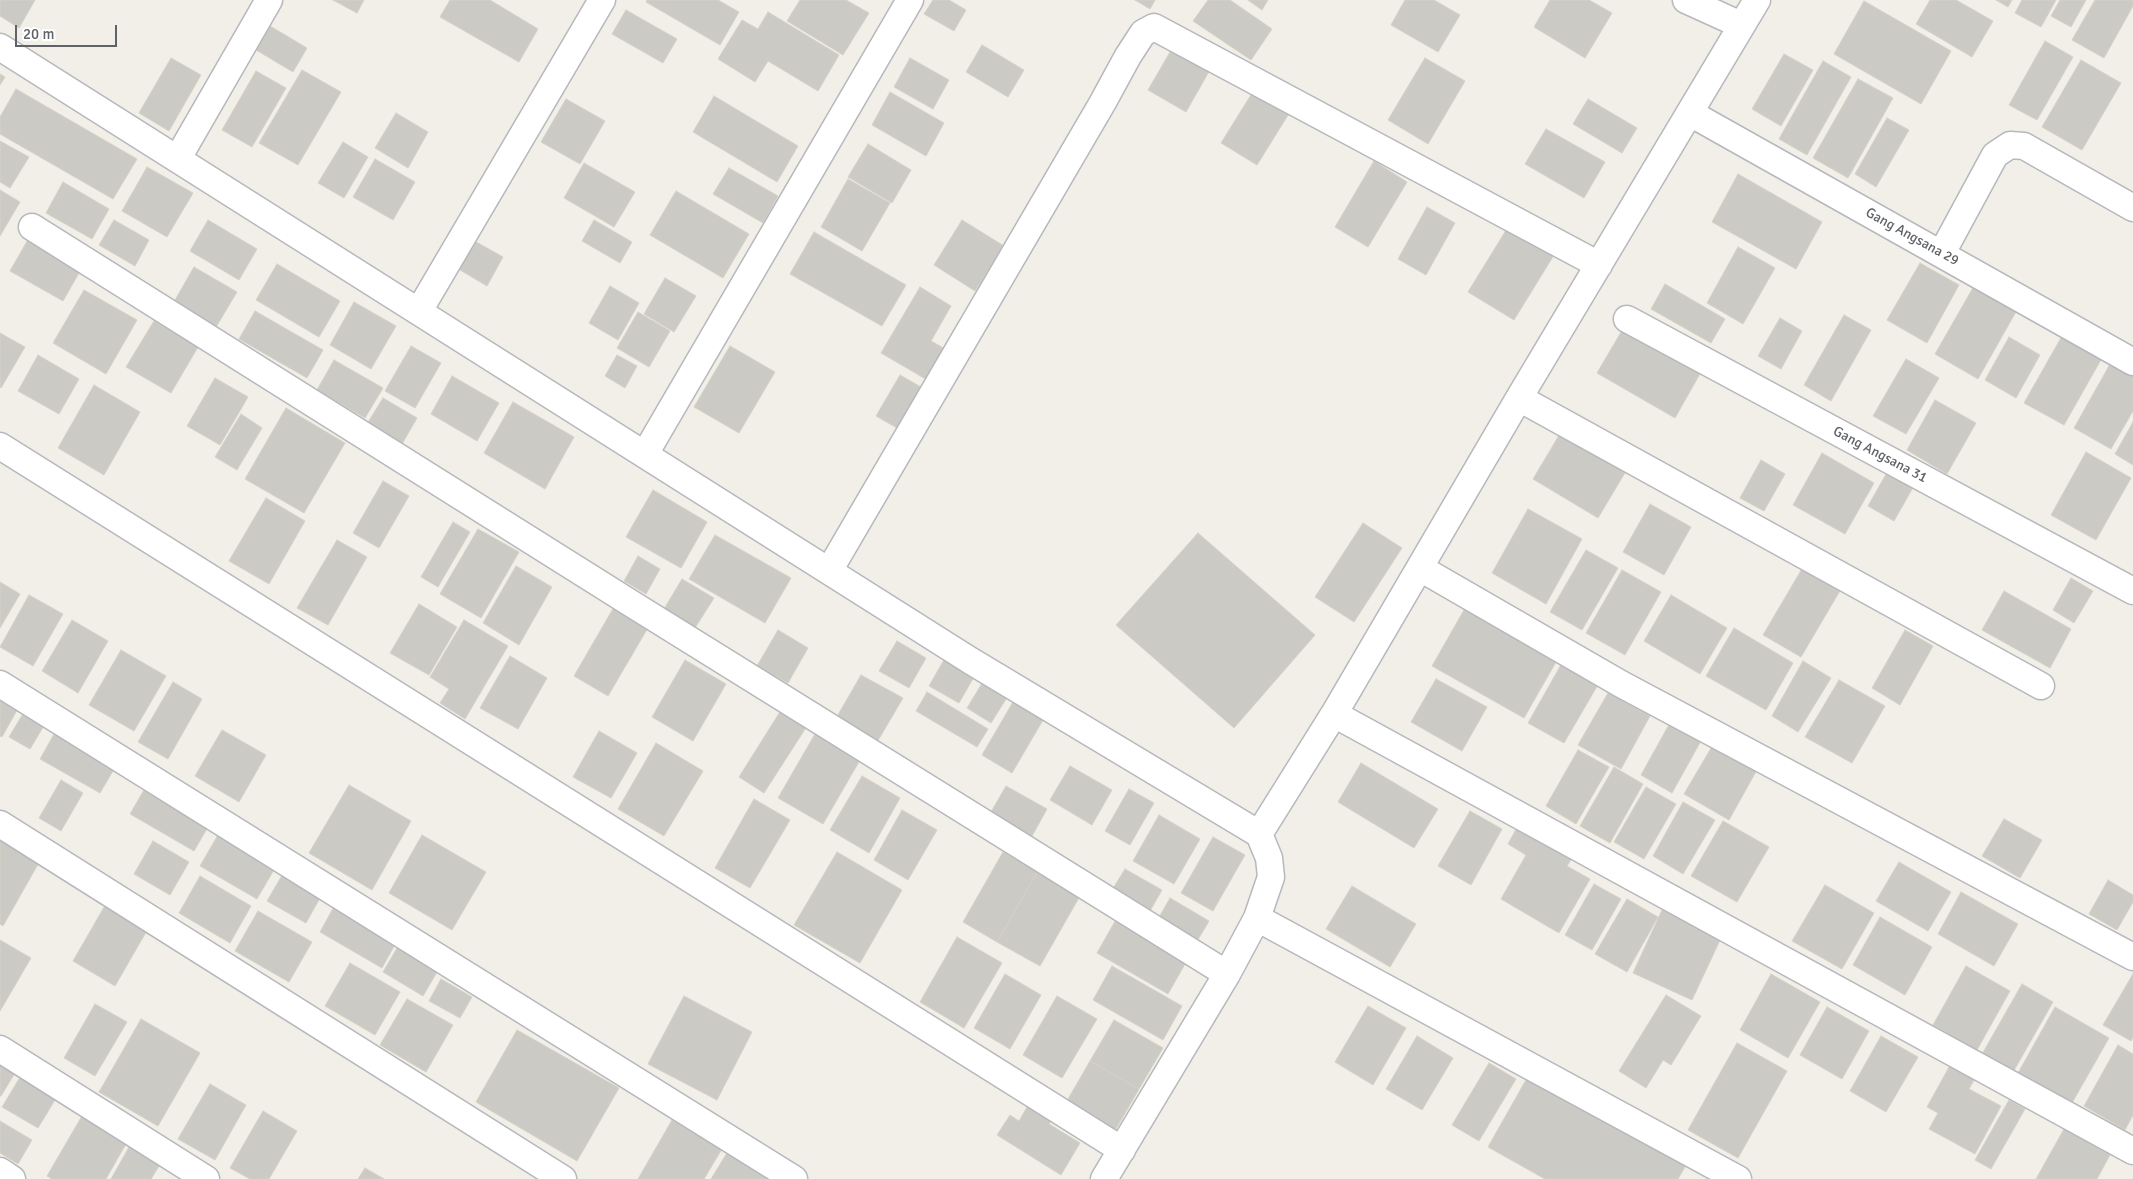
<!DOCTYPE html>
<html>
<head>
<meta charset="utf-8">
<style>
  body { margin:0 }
  #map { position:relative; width:2133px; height:1179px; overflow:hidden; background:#f1efe8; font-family:Signika,sans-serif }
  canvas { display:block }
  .scale { position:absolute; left:15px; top:25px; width:102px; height:22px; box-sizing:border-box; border:2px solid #5f6368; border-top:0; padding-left:6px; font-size:15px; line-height:18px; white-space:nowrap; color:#5f6368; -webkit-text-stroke:4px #fff; paint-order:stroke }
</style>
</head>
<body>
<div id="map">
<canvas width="2133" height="1179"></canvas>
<div class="scale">20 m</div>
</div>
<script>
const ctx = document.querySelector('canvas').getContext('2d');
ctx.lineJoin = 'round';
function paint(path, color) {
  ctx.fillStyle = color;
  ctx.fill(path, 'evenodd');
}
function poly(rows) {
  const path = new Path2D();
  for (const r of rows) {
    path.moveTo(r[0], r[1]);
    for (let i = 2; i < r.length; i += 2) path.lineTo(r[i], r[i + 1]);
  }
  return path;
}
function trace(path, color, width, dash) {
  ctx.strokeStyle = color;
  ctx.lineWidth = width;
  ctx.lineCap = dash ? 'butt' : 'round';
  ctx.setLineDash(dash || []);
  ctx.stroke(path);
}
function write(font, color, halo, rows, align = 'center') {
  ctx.font = font + ' Signika,sans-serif';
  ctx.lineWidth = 4;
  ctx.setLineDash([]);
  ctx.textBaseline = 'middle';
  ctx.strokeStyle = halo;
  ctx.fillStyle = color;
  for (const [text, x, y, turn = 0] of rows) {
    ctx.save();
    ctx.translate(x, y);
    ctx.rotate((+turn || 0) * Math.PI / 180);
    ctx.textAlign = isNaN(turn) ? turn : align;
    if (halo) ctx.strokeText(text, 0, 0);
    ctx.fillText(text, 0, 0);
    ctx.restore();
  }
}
const building = poly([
  [0,0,35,0,19,28,0,16,0,0],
  [333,0,364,0,357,13,333,0],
  [450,0,490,0,538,29,519,62,440,17,450,0],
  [647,0,718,0,739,12,720,45,646,2,647,0],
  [800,0,846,0,869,13,843,55,787,21,800,0],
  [933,0,949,0,966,10,954,31,924,14,933,0],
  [1135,0,1155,0,1150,9,1135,0],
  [1208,0,1230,0,1272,29,1251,60,1193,21,1208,0],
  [1248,0,1268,0,1262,10,1248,0],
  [1405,0,1434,0,1460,15,1438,52,1391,25,1405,0],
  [1550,0,1589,0,1612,13,1585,58,1534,27,1550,0],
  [1930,0,1956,0,1993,21,1972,57,1916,24,1930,0],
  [1996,0,2012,0,2008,7,1996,0],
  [2022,0,2056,0,2041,27,2015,13,2022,0],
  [2060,0,2086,0,2071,27,2051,16,2060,0],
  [2095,0,2133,0,2133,6,2104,58,2072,40,2095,0],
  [1864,1,1951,51,1921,104,1834,54,1864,1],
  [626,10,677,39,663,63,612,34,626,10],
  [768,12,839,55,818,91,768,61,755,82,718,59,742,20,758,29,768,12],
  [265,23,307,48,293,72,251,47,265,23],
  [1177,40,1215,61,1186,112,1148,90,1177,40],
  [2045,41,2073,57,2037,120,2009,105,2045,41],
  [982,45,1024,70,1008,97,966,72,982,45],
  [1784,54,1813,70,1781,126,1752,109,1784,54],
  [171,58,201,75,169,131,139,113,171,58],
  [910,58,949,80,933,109,894,87,910,58],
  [1425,58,1465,81,1428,144,1388,120,1425,58],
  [2081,60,2121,83,2082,150,2042,127,2081,60],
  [1823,61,1851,77,1807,155,1779,139,1823,61],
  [302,70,341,92,298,165,259,143,302,70],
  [256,71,286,88,252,147,222,130,256,71],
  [0,74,5,77,0,85,0,74],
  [1858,79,1893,98,1848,178,1813,158,1858,79],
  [16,89,137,159,113,199,0,134,0,117,16,89],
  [1254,90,1290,112,1257,165,1221,143,1254,90],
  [890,92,944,123,926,156,872,125,890,92],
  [714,96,798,146,777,182,693,132,714,96],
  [566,99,605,121,580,164,541,142,566,99],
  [1588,99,1637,128,1622,153,1573,124,1588,99],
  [396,113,428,132,408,168,375,148,396,113],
  [1887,118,1909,130,1876,187,1855,174,1887,118],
  [1546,129,1605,162,1584,198,1525,164,1546,129],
  [0,141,29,157,10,188,0,182,0,141],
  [343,142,368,157,344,198,318,183,343,142],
  [868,144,911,170,892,203,848,177,868,144],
  [375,159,415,182,393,220,353,197,375,159],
  [1374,161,1407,182,1368,247,1335,227,1374,161],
  [584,163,635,192,614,227,564,198,584,163],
  [147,167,193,193,167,237,122,211,147,167],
  [729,168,778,196,763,223,713,194,729,168],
  [1738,174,1822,222,1796,269,1712,222,1738,174],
  [848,179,890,203,862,251,821,227,848,179],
  [63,182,109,209,92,239,46,213,63,182],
  [0,190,20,202,0,236,0,190],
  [676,191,749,234,723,278,650,235,676,191],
  [1427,207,1455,223,1426,275,1398,259,1427,207],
  [114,220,149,240,135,266,99,245,114,220],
  [208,220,257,249,239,280,190,251,208,220],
  [594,220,632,242,620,263,582,241,594,220],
  [962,220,1004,246,975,291,934,265,962,220],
  [1508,227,1554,255,1514,320,1468,292,1508,227],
  [814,232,906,285,882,326,790,274,814,232],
  [30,236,83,266,63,301,10,271,30,236],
  [471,239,503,257,487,286,455,267,471,239],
  [1738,247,1775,268,1743,324,1707,303,1738,247],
  [1920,263,1959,285,1927,343,1887,320,1920,263],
  [277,264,340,301,319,337,256,300,277,264],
  [194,267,237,292,213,332,171,307,194,267],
  [665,278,696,296,674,332,644,314,665,278],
  [1665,284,1725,319,1711,343,1651,309,1665,284],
  [610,286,639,303,618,340,589,323,610,286],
  [1974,286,2017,310,1978,379,1935,354,1974,286],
  [920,287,951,306,931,341,947,350,929,381,881,353,920,287],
  [84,290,137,320,106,374,53,343,84,290],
  [354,302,396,326,371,369,330,345,354,302],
  [255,311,323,350,307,378,239,339,255,311],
  [638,312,670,331,649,367,617,348,638,312],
  [1844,315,1871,330,1831,401,1804,385,1844,315],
  [1780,318,1802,331,1781,369,1758,356,1780,318],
  [154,321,198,347,171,393,126,367,154,321],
  [1624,327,1701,372,1675,418,1597,373,1624,327],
  [0,333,25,347,1,388,0,387,0,333],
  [2062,336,2102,358,2064,425,2024,403,2062,336],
  [2009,337,2040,355,2016,398,1985,380,2009,337],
  [411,346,441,363,415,408,385,391,411,346],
  [730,346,775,372,739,433,694,407,730,346],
  [38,355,79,379,59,414,18,391,38,355],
  [617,355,637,366,625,388,605,376,617,355],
  [2114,357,2133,368,2133,411,2111,449,2074,428,2114,357],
  [1906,359,1939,378,1906,434,1873,416,1906,359],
  [334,360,383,388,365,418,317,390,334,360],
  [900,375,928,391,904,432,876,416,900,375],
  [452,376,499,403,477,441,431,414,452,376],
  [215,378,248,397,220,445,187,426,215,378],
  [94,385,140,412,104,475,58,448,94,385],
  [383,398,417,418,402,444,367,424,383,398],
  [1935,400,1976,423,1947,474,1907,450,1935,400],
  [513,402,574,437,545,489,484,453,513,402],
  [286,408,345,443,304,513,245,479,286,408],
  [241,414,262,428,237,470,215,457,241,414],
  [2133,422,2133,465,2115,454,2133,422],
  [1561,432,1626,471,1598,518,1533,479,1561,432],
  [2086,452,2131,478,2096,540,2051,515,2086,452],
  [1822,453,1874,483,1845,534,1793,505,1822,453],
  [1761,460,1785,474,1764,511,1740,498,1761,460],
  [1889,469,1915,484,1894,521,1868,506,1889,469],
  [383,481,409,496,379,548,353,533,383,481],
  [653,490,707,522,681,568,626,537,653,490],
  [266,498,305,521,269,584,229,561,266,498],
  [1650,504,1691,527,1664,575,1623,552,1650,504],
  [1528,509,1582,539,1546,604,1492,573,1528,509],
  [453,522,470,532,438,587,421,577,453,522],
  [1363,523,1402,548,1354,622,1315,597,1363,523],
  [478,529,519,552,481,618,440,594,478,529],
  [1198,533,1315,635,1234,728,1116,625,1198,533],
  [715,535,791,578,765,623,689,579,715,535],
  [337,540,367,557,328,625,297,608,337,540],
  [1586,550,1618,568,1582,630,1550,612,1586,550],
  [638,556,660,569,646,594,624,581,638,556],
  [516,566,552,587,519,645,483,623,516,566],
  [1803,567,1841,589,1801,657,1763,635,1803,567],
  [1622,570,1661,592,1625,655,1586,633,1622,570],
  [2071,578,2093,591,2074,623,2053,610,2071,578],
  [682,579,714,598,695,628,664,609,682,579],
  [0,582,20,594,0,628,0,582],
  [2004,591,2071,629,2050,668,1982,630,2004,591],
  [29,595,63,614,33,666,0,647,29,595],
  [1671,595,1727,628,1700,674,1644,641,1671,595],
  [1468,603,1560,655,1524,718,1432,666,1468,603],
  [419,604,457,627,429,675,390,653,419,604],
  [614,607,649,626,608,696,574,676,614,607],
  [72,620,108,641,78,693,42,671,72,620],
  [464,620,508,646,465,719,440,703,449,689,430,677,464,620],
  [1734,628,1793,663,1766,710,1706,676,1734,628],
  [778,630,808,648,788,683,757,666,778,630],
  [1905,630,1933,646,1900,705,1872,688,1905,630],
  [897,641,926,658,909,688,879,671,897,641],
  [121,650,166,676,134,731,89,705,121,650],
  [510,656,547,678,518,729,480,708,510,656],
  [945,658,975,675,959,703,929,686,945,658],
  [685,660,726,684,693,741,652,717,685,660],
  [1803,661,1831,678,1798,732,1772,716,1803,661],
  [1562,663,1599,683,1564,743,1528,723,1562,663],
  [861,675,903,698,876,744,835,720,861,675],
  [1436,679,1487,707,1462,751,1411,722,1436,679],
  [984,680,1008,696,991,723,967,708,984,680],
  [1839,680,1885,706,1852,763,1805,737,1839,680],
  [173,682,202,699,168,759,138,742,173,682],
  [0,691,21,703,2,737,0,736,0,691],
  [927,692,988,729,977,747,916,711,927,692],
  [1608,693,1650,716,1621,769,1578,745,1608,693],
  [1013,702,1043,720,1012,773,982,755,1013,702],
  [783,707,809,723,764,793,739,777,783,707],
  [24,712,45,724,30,749,9,737,24,712],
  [1671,721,1702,739,1672,793,1641,775,1671,721],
  [57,729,117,764,100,793,40,759,57,729],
  [222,730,266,755,239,802,195,776,222,730],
  [599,731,637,753,611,798,573,777,599,731],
  [815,734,860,760,823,824,778,798,815,734],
  [656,743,703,771,664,836,618,809,656,743],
  [1714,743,1758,768,1729,820,1684,794,1714,743],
  [1578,750,1609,767,1576,824,1546,806,1578,750],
  [1361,763,1438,809,1414,848,1338,802,1361,763],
  [1070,766,1112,790,1092,825,1050,800,1070,766],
  [1614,767,1643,784,1610,843,1580,826,1614,767],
  [862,776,900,798,869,853,830,830,862,776],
  [61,780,83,793,61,831,39,818,61,780],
  [148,783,212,820,194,851,130,814,148,783],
  [349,785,411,821,372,890,309,853,349,785],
  [1006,786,1047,809,1032,836,991,812,1006,786],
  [1646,787,1676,804,1644,859,1614,842,1646,787],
  [1129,789,1154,803,1130,845,1105,831,1129,789],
  [754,799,790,820,750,888,715,868,754,799],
  [1683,802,1715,820,1683,874,1653,856,1683,802],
  [902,810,937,830,908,880,874,860,902,810],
  [1470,811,1502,829,1471,885,1438,866,1470,811],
  [1159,815,1200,839,1174,884,1133,861,1159,815],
  [2004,819,2042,840,2020,878,1982,856,2004,819],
  [1521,820,1576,852,1567,866,1590,879,1559,933,1501,899,1526,855,1508,844,1521,820],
  [1723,821,1769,847,1737,902,1691,876,1723,821],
  [222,828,279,861,257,899,200,866,222,828],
  [0,835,41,859,3,926,0,924,0,835],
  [422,835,486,872,452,930,389,893,422,835],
  [1213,837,1245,855,1213,911,1181,893,1213,837],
  [153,841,189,862,170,895,134,874,153,841],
  [837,852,902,890,860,963,794,925,837,852],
  [1003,852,1038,871,997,942,963,922,1003,852],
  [1899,862,1951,892,1928,931,1876,901,1899,862],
  [287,867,325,889,306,923,267,901,287,867],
  [1125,869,1162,890,1150,911,1112,890,1125,869],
  [1038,871,1080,896,1040,966,997,942,1038,871],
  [200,876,251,906,230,943,179,913,200,876],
  [2108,880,2133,895,2133,902,2117,930,2089,914,2108,880],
  [1594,884,1621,899,1592,950,1565,935,1594,884],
  [1825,885,1874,913,1842,969,1792,941,1825,885],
  [1352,886,1416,924,1390,967,1326,929,1352,886],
  [1961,892,2018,924,1994,966,1938,934,1961,892],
  [1170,898,1209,921,1196,943,1157,921,1170,898],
  [1627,899,1658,917,1627,972,1595,954,1627,899],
  [107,902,149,927,115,986,73,961,107,902],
  [336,903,398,939,382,968,320,932,336,903],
  [1662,910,1721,938,1692,1000,1633,973,1662,910],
  [258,911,312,942,289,982,235,951,258,911],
  [1118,916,1189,957,1168,994,1097,953,1118,916],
  [1880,917,1932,947,1905,995,1853,965,1880,917],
  [957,937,1002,963,964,1028,920,1002,957,937],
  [0,940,31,958,0,1011,0,940],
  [400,943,440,967,423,996,383,972,400,943],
  [350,963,400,992,375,1035,325,1006,350,963],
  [1112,966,1182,1006,1163,1040,1093,1000,1112,966],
  [1966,966,2010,991,1977,1050,1933,1025,1966,966],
  [1005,974,1041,995,1010,1049,974,1028,1005,974],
  [1771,974,1820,1002,1788,1058,1740,1030,1771,974],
  [2133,974,2133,1037,2131,1041,2103,1025,2133,974],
  [441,979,472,997,460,1018,429,1001,441,979],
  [2022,984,2053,1002,2012,1074,1981,1056,2022,984],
  [1666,995,1701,1016,1671,1065,1663,1060,1646,1088,1619,1071,1666,995],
  [684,996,752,1032,717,1100,648,1064,684,996],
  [1057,996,1097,1019,1062,1078,1023,1055,1057,996],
  [407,999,453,1025,426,1072,380,1045,407,999],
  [95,1004,127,1022,95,1076,64,1058,95,1004],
  [1368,1006,1406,1028,1373,1085,1335,1062,1368,1006],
  [1827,1007,1869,1031,1842,1079,1800,1055,1827,1007],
  [2055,1007,2109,1038,2072,1103,2018,1073,2055,1007],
  [141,1019,200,1053,158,1126,99,1092,141,1019],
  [1114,1020,1163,1048,1139,1089,1090,1061,1114,1020],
  [517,1030,619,1088,577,1161,476,1102,517,1030],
  [1417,1036,1453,1058,1422,1110,1386,1089,1417,1036],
  [1881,1036,1918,1057,1886,1112,1850,1091,1881,1036],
  [1737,1043,1787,1071,1738,1158,1688,1130,1737,1043],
  [2118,1045,2133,1054,2133,1115,2125,1130,2084,1106,2118,1045],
  [0,1058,18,1068,1,1096,0,1096,0,1058],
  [1954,1058,1979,1071,1969,1089,2001,1106,1975,1154,1929,1129,1938,1113,1927,1107,1954,1058],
  [1090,1061,1139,1089,1113,1134,1064,1106,1090,1061],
  [1489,1063,1516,1079,1479,1141,1452,1125,1489,1063],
  [1531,1071,1689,1160,1678,1179,1545,1179,1488,1147,1531,1071],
  [22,1074,58,1095,38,1128,2,1107,22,1074],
  [210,1084,246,1105,215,1160,178,1139,210,1084],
  [2009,1100,2025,1109,1991,1169,1975,1160,2009,1100],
  [1030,1102,1054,1116,1049,1124,1080,1143,1061,1175,997,1135,1010,1115,1019,1121,1030,1102],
  [86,1109,131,1135,106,1179,52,1179,47,1176,86,1109],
  [263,1111,297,1131,269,1179,250,1179,230,1168,263,1111],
  [672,1120,722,1149,704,1179,638,1179,672,1120],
  [0,1121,32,1140,18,1164,0,1153,0,1121],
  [2064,1129,2110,1155,2097,1179,2036,1179,2064,1129],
  [133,1140,164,1158,151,1179,111,1179,133,1140],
  [730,1148,782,1179,711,1179,730,1148],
  [365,1168,384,1179,358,1179,365,1168]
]);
paint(building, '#cccac5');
trace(building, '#d6d1c6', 1);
const street = poly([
  [1686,0,1741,25],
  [0,47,971,661,1259,834,1269,858,1271,877,1257,918,1227,974,1104,1179],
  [1690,113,2133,362],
  [178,158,269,0],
  [32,227,632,604,1227,974],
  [1942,253,1995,155,2010,145,2024,146,2133,208],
  [419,311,602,0],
  [1627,319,2133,591],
  [1519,398,2041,686],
  [0,446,1122,1150],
  [645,454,910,0],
  [1420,568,1621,684,2133,957],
  [829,571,1103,102,1128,56,1143,33,1154,27,1599,265],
  [0,684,794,1179],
  [1334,714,2133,1151],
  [0,824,563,1179],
  [1259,834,1334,714,1519,398,1757,0],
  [1257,918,1738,1179],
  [0,1049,206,1179],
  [0,1171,12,1179]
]);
trace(street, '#b5b8bc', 29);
trace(street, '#fff', 26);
write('14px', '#5f6368', '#fff', [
  ["Gang Angsana 29",1912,237,29],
  ["Gang Angsana 31",1880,455,28]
]);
</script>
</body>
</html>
